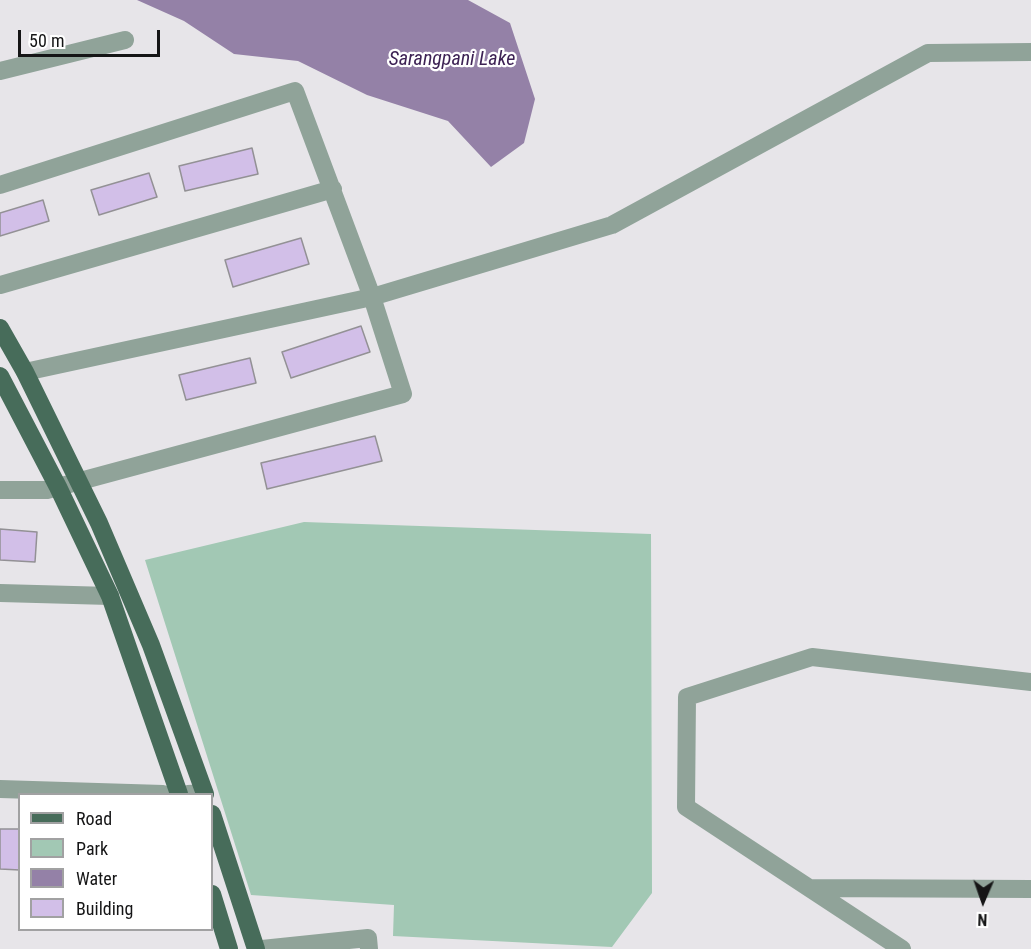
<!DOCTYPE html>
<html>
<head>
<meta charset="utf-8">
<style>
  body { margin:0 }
  #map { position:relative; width:1031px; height:949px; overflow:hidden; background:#e7e5e9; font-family:"Roboto Condensed",sans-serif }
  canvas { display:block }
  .legend { position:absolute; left:18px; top:793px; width:195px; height:138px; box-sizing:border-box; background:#fff; border:2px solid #a1a1a2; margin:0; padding:8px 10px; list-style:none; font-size:18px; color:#151516 }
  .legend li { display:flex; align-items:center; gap:12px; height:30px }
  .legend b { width:30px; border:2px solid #a1a1a2 }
  .north { position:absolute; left:953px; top:871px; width:60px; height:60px; -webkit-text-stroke:4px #fff; paint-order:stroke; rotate:182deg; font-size:16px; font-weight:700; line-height:24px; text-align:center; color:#151516 }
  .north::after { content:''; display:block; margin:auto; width:21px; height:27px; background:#151516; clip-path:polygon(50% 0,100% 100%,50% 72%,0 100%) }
  .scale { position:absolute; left:18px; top:30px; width:142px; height:27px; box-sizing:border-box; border:3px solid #151516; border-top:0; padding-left:8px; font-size:18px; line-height:21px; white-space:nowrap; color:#151516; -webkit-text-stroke:4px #fff; paint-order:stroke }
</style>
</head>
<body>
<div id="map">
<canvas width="1031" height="949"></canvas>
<ul class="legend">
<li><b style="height:8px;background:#476c5a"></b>Road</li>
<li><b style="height:16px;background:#a2c8b4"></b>Park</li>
<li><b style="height:16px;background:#9481a7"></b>Water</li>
<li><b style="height:16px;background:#d2bfe8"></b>Building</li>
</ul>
<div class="north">N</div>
<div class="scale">50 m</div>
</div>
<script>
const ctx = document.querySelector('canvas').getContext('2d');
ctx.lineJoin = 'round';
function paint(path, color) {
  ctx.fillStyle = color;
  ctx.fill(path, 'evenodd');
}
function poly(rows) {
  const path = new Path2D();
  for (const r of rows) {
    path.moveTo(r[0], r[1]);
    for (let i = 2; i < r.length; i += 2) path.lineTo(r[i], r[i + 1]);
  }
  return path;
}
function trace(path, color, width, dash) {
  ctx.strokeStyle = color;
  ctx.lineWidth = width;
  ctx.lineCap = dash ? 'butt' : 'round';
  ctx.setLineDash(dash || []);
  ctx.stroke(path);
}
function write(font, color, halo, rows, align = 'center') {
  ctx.font = font + ' "Roboto Condensed",sans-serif';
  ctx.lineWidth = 4.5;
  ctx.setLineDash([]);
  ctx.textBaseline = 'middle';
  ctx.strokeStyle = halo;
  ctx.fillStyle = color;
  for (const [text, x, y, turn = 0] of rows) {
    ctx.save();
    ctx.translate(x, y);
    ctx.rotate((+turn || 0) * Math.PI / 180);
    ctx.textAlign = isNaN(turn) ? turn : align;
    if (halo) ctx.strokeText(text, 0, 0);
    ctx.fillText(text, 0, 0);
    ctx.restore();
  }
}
paint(poly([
  [304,522,651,534,652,893,612,947,393,936,394,905,251,895,145,560]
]), '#a2c8b4');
paint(poly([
  [137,0,468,0,510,23,535,99,524,143,491,167,448,121,367,95,298,61,234,54,184,21]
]), '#9481a7');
const building = poly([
  [252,148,258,174,185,191,179,166,252,148],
  [149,173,157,197,99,215,91,190,149,173],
  [43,200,49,221,0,236,0,213,43,200],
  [301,238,309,264,233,287,225,260,301,238],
  [361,326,370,352,291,378,282,352,361,326],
  [250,358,256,383,186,400,179,375,250,358],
  [375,436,382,461,267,489,261,463,375,436],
  [0,529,37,532,35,562,0,560,0,529],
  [0,829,20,829,20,870,0,869,0,829]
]);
paint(building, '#d2bfe8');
trace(building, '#939195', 1.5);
trace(poly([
  [0,71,125,40],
  [0,185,295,91,372,297,403,394,47,490,0,490],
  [0,285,333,189],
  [25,372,372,297,612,225,928,53,1031,52],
  [0,593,110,596],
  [0,789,163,794],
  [188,794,204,793],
  [809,888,1031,889],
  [262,949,368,938,369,949],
  [902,949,686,807,687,697,812,657,1031,682]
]), '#90a399', 18);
trace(poly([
  [0,328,25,372,99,523,151,645,205,794],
  [0,376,58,487,110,596,179,794],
  [212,814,256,949],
  [212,894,229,949]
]), '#476c5a', 18);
write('italic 20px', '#3d2254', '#fff', [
  ["Sarangpani Lake",452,60]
]);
</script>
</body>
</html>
